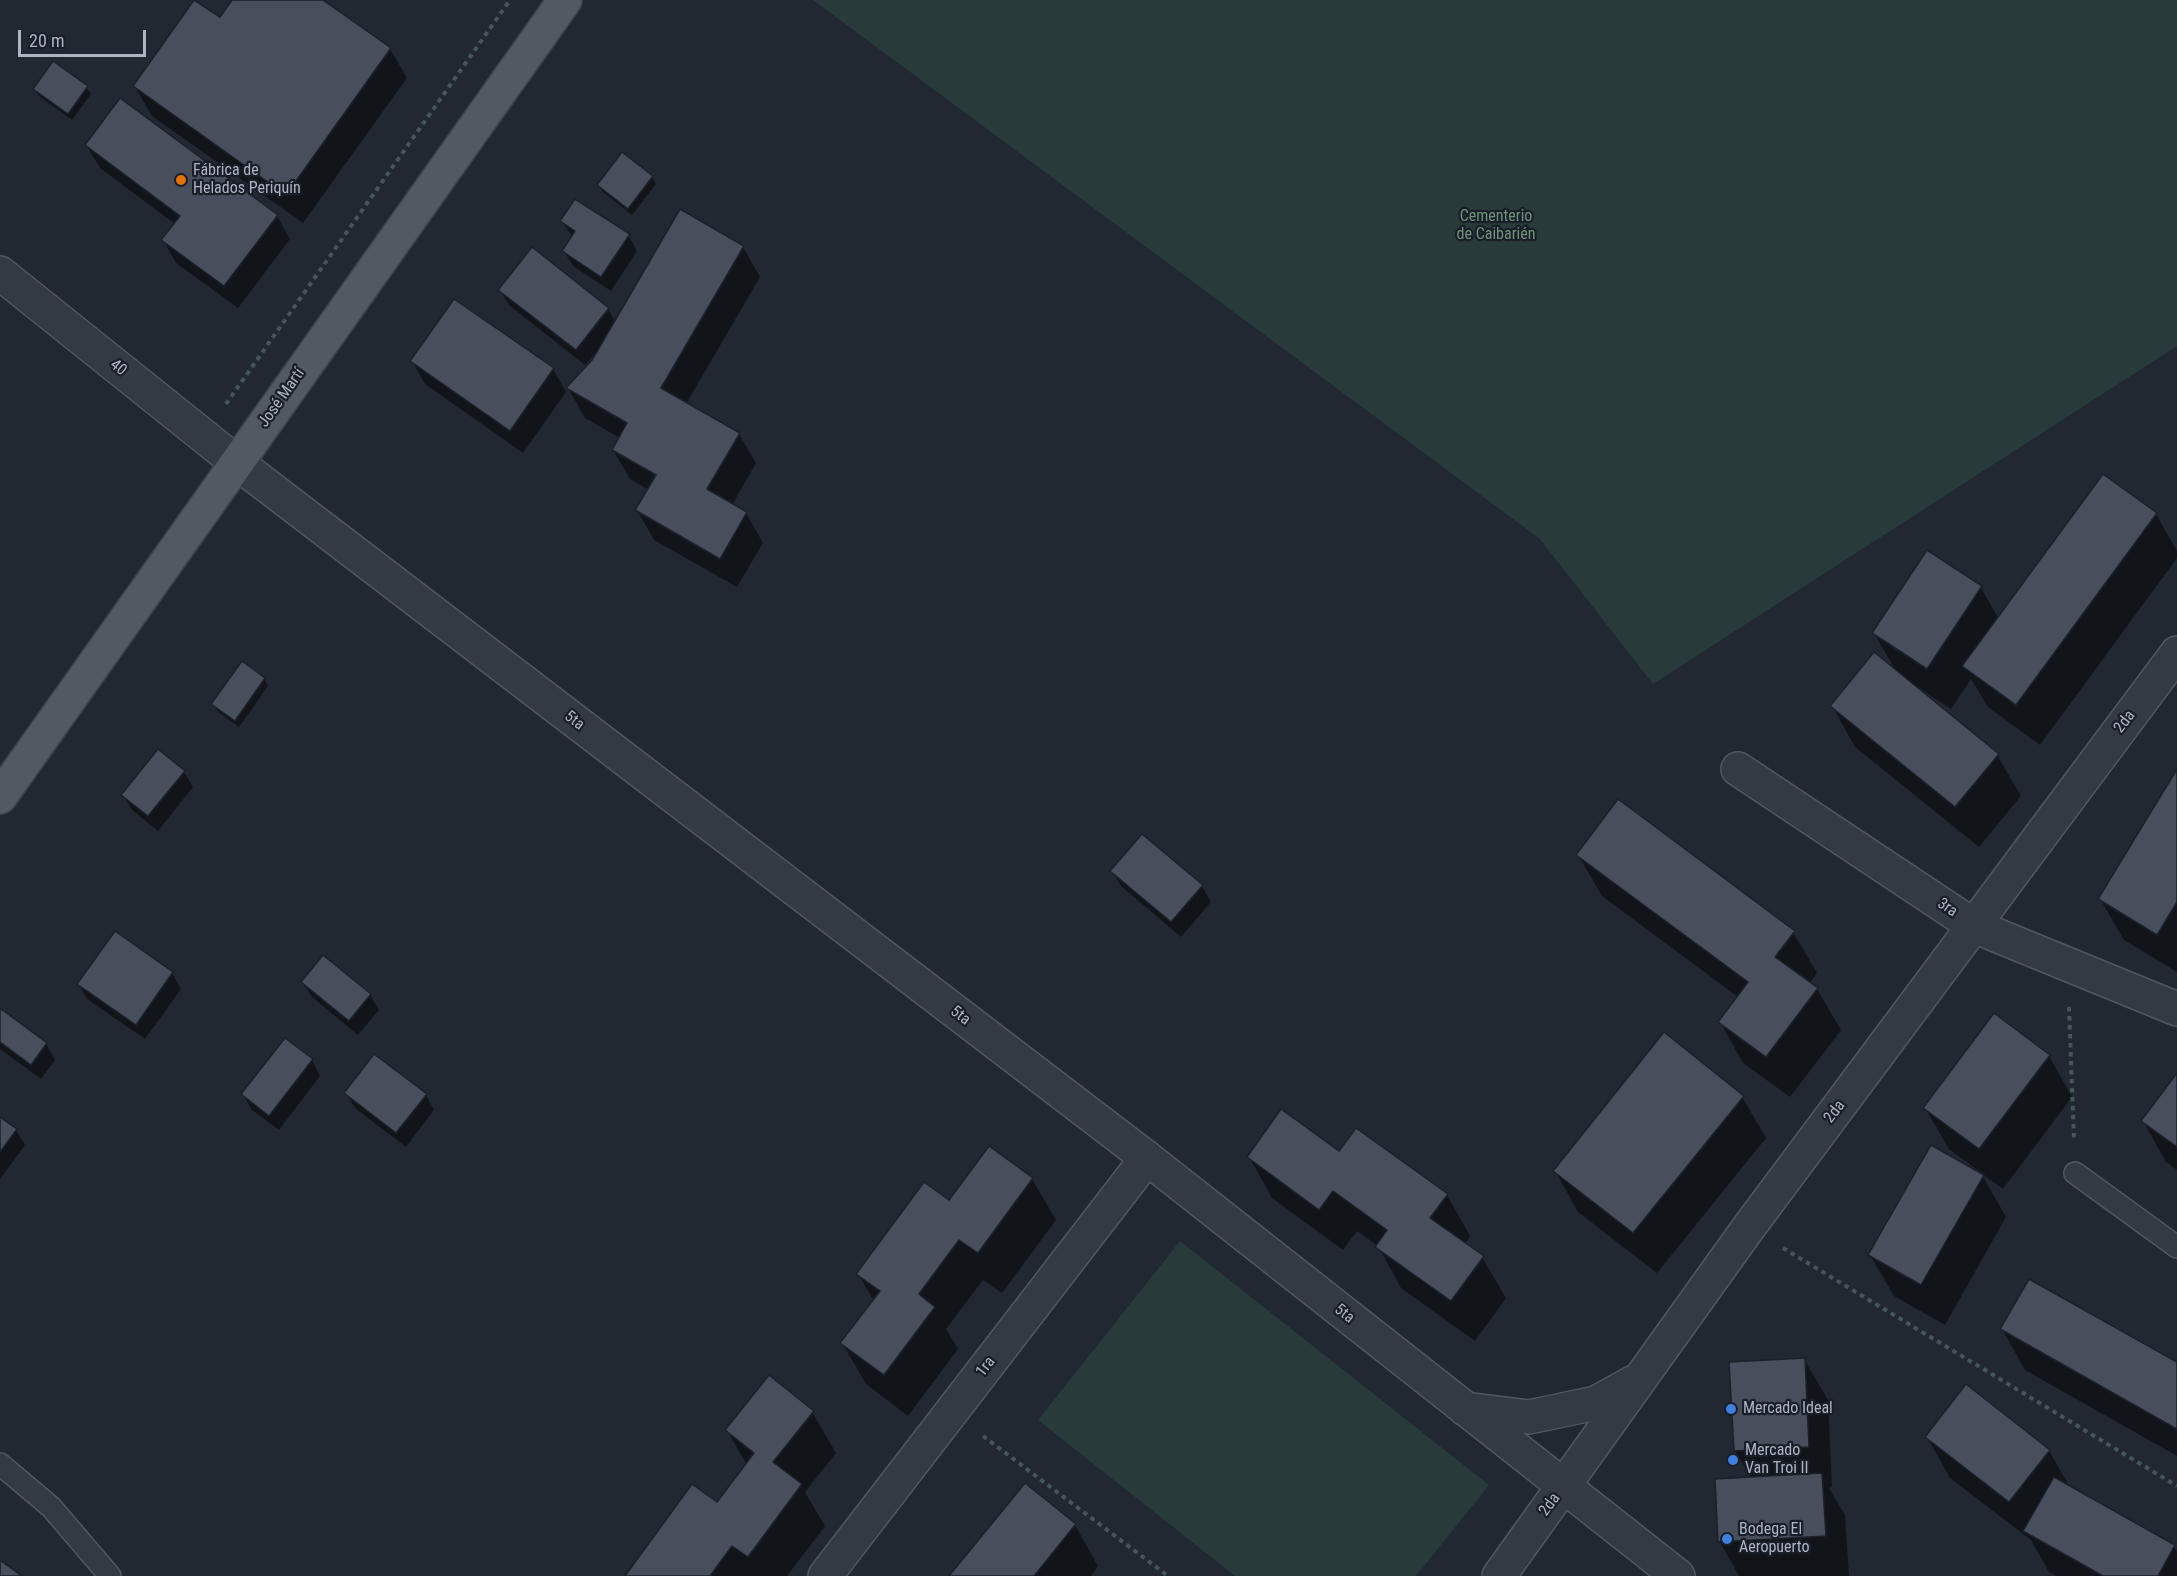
<!DOCTYPE html>
<html>
<head>
<meta charset="utf-8">
<style>
  body { margin:0 }
  #map { position:relative; width:2177px; height:1576px; overflow:hidden; background:#212832; font-family:"Roboto Condensed",sans-serif }
  canvas { display:block }
  .scale { position:absolute; left:18px; top:30px; width:128px; height:27px; box-sizing:border-box; border:3px solid #aeb4c0; border-top:0; padding-left:8px; font-size:18px; line-height:21px; white-space:nowrap; color:#aeb4c0; -webkit-text-stroke:4px #191f28; paint-order:stroke }
</style>
</head>
<body>
<div id="map">
<canvas width="2177" height="1576"></canvas>
<div class="scale">20 m</div>
</div>
<script>
const ctx = document.querySelector('canvas').getContext('2d');
ctx.lineJoin = 'round';
function paint(path, color) {
  ctx.fillStyle = color;
  ctx.fill(path, 'evenodd');
}
function poly(rows) {
  const path = new Path2D();
  for (const r of rows) {
    path.moveTo(r[0], r[1]);
    for (let i = 2; i < r.length; i += 2) path.lineTo(r[i], r[i + 1]);
  }
  return path;
}
function trace(path, color, width, dash) {
  ctx.strokeStyle = color;
  ctx.lineWidth = width;
  ctx.lineCap = dash ? 'butt' : 'round';
  ctx.setLineDash(dash || []);
  ctx.stroke(path);
}
function write(font, color, halo, rows, align = 'center') {
  ctx.font = font + ' "Roboto Condensed",sans-serif';
  ctx.lineWidth = 4.5;
  ctx.setLineDash([]);
  ctx.textBaseline = 'middle';
  ctx.strokeStyle = halo;
  ctx.fillStyle = color;
  for (const [text, x, y, turn = 0] of rows) {
    ctx.save();
    ctx.translate(x, y);
    ctx.rotate((+turn || 0) * Math.PI / 180);
    ctx.textAlign = isNaN(turn) ? turn : align;
    if (halo) ctx.strokeText(text, 0, 0);
    ctx.fillText(text, 0, 0);
    ctx.restore();
  }
}
paint(poly([
  [813,0,2177,0,2177,346,1653,684,1540,539],
  [1180,1241,1489,1485,1416,1576,1235,1576,1038,1420]
]), '#293a3a');
paint(poly([
  [234,0,321,0,390,49,407,78,303,223,152,116,135,87,220,19],
  [86,87,91,94,72,120,39,96,35,89],
  [86,145,277,216,290,239,238,308,176,263,163,240,175,224,100,168],
  [652,177,656,184,632,215,603,192,598,185],
  [562,221,628,235,637,251,611,291,573,266,564,251,573,238],
  [743,247,760,277,686,404,739,434,756,463,732,505,746,513,763,543,737,587,654,540,637,510,649,490,630,479,613,450,620,438,585,418,568,388,593,361,601,347,585,365,509,305,500,290,532,249,608,309,616,323],
  [412,361,553,369,566,392,523,453,425,384],
  [2156,514,2177,551,2177,558,2040,745,1988,707,1971,679,1951,709,1919,688,1917,690,1997,755,2021,796,1979,847,1855,747,1832,706,1897,673,1874,633,1981,588,1999,619],
  [264,679,268,686,239,727,217,711,213,704],
  [184,772,193,787,158,831,132,810,123,795],
  [2177,772,2177,972,2124,940,2100,899],
  [1578,855,1793,932,1817,973,1809,984,1817,989,1841,1030,1790,1097,1743,1063,1720,1022,1738,997,1602,896],
  [1112,871,1202,886,1211,902,1181,937,1121,886],
  [115,933,172,973,181,989,145,1039,87,999,79,984],
  [303,982,370,995,379,1010,358,1035,312,997],
  [0,1010,46,1044,55,1060,41,1079,0,1049],
  [2049,1056,2072,1097,2003,1189,1981,1173,2006,1217,1945,1325,1894,1296,1870,1255,1980,1172,1949,1149,1925,1108],
  [312,1060,320,1076,279,1130,252,1110,243,1094],
  [2177,1075,2177,1170,2166,1162,2143,1121],
  [346,1093,426,1095,434,1110,406,1147,355,1108],
  [1742,1097,1766,1138,1657,1273,1578,1212,1555,1171],
  [0,1118,16,1130,25,1145,0,1179],
  [990,1148,1032,1179,1056,1220,1002,1293,983,1280,946,1329,958,1349,908,1416,866,1384,842,1343,874,1301,858,1274,949,1202],
  [1340,1153,1447,1195,1470,1236,1465,1244,1482,1257,1506,1298,1475,1341,1401,1288,1378,1246,1357,1231,1343,1250,1272,1198,1249,1157],
  [2002,1329,2177,1364,2177,1456,2025,1370],
  [1804,1359,1828,1400,1832,1487,1829,1488,1845,1515,1849,1576,1739,1576,1720,1542,1716,1480,1751,1478,1735,1451,1730,1363],
  [812,1412,836,1453,805,1492,825,1526,787,1576,626,1576,718,1504,747,1465,727,1430],
  [1927,1437,2049,1451,2070,1487,2174,1546,2177,1552,2177,1576,2056,1576,2049,1572,2031,1540,1950,1478],
  [1075,1525,1098,1566,1091,1576,951,1576]
]), '#0007');
const building = poly([
  [194,0,220,17,232,0,323,0,391,48,286,195,133,86,194,0],
  [53,61,88,86,68,114,33,89,53,61],
  [120,98,278,215,224,286,161,240,180,216,85,145,120,98],
  [622,152,653,176,628,209,597,185,622,152],
  [575,199,630,234,601,277,562,251,575,231,560,221,575,199],
  [680,209,744,246,661,388,740,433,707,489,747,512,720,559,635,510,656,475,612,450,627,423,566,388,592,360,680,209],
  [532,247,609,308,576,350,498,290,532,247],
  [454,299,554,368,510,431,410,361,454,299],
  [2103,474,2157,513,2016,705,1962,666,2103,474],
  [1927,550,1982,586,1927,669,1872,633,1927,550],
  [1874,652,1999,754,1955,807,1830,706,1874,652],
  [242,661,265,678,235,721,211,704,242,661],
  [158,749,185,771,148,816,121,795,158,749],
  [2177,769,2177,902,2157,935,2098,899,2177,769],
  [1618,799,1795,931,1775,957,1818,988,1766,1057,1718,1022,1748,982,1576,855,1618,799],
  [1142,834,1203,885,1171,922,1110,871,1142,834],
  [115,931,173,972,136,1025,77,984,115,931],
  [323,955,371,994,349,1021,301,982,323,955],
  [0,1008,47,1043,31,1065,0,1042,0,1008],
  [1994,1013,2050,1055,1979,1149,1923,1108,1994,1013],
  [1664,1032,1744,1096,1633,1233,1553,1171,1664,1032],
  [285,1038,313,1059,269,1116,241,1094,285,1038],
  [374,1054,427,1094,396,1133,344,1093,374,1054],
  [2177,1073,2177,1147,2141,1121,2177,1073],
  [1281,1109,1339,1151,1356,1128,1448,1194,1430,1218,1484,1256,1451,1301,1375,1247,1387,1230,1333,1191,1319,1210,1247,1157,1281,1109],
  [0,1117,17,1129,0,1152,0,1117],
  [1931,1145,1984,1175,1921,1285,1868,1255,1931,1145],
  [989,1146,1033,1178,978,1253,959,1240,919,1294,935,1307,884,1375,840,1343,880,1291,856,1274,924,1182,949,1200,989,1146],
  [2029,1279,2177,1362,2177,1429,2000,1329,2029,1279],
  [1805,1358,1809,1447,1734,1451,1729,1362,1805,1358],
  [769,1375,814,1411,773,1462,802,1484,748,1557,732,1546,710,1576,625,1576,692,1484,717,1502,754,1453,725,1430,769,1375],
  [1966,1384,2050,1450,2009,1502,1925,1437,1966,1384],
  [1822,1473,1826,1536,1718,1542,1715,1479,1822,1473],
  [2054,1477,2175,1545,2158,1576,2103,1576,2023,1531,2054,1477],
  [1025,1483,1076,1524,1034,1576,949,1576,1025,1483],
  [0,1560,22,1576,0,1576,0,1560]
]);
paint(building, '#474f5c');
trace(building, '#1b212a', 1.5);
const service = poly([
  [2075,1173,2177,1247],
  [0,1464,51,1507,110,1576]
]);
const minor = poly([
  [1738,769,1974,926,2177,1009],
  [825,1576,1147,1158]
]);
const tertiary = poly([
  [0,273,236,462,1147,1158,1678,1576],
  [1465,1409,1529,1417,1596,1403,1634,1382],
  [1499,1576,1749,1227,2177,653]
]);
const primary = poly([
  [0,797,565,0]
]);
trace(service, '#515761', 24);
trace(minor, '#515761', 36);
trace(tertiary, '#515761', 36);
trace(primary, '#3d434d', 36);
trace(poly([
  [226,404,510,0],
  [2069,1007,2074,1140],
  [1783,1248,2177,1486],
  [983,1436,1168,1576]
]), '#465558', 4, [4.5, 4.5]);
trace(service, '#343a43', 21);
trace(minor, '#343a43', 33);
trace(tertiary, '#343a43', 33);
trace(primary, '#525963', 33);
for (const [x, y, r, color] of [
  [181,180,6,"#e8710a"],
  [1731,1409,6,"#3f7fe0"],
  [1733,1460,6,"#3f7fe0"],
  [1727,1539,6,"#3f7fe0"]
]) {
  const dot = new Path2D();
  dot.arc(x, y, r, 0, 2 * Math.PI);
  ctx.fillStyle = color;
  ctx.fill(dot);
  trace(dot, '#191f28', 2);
}
write('16px', '#aeb4c0', '#191f28', [
  ["Fábrica de",193,171],
  ["Helados Periquín",193,189],
  ["Mercado Ideal",1743,1409],
  ["Mercado",1745,1451],
  ["Van Troi II",1745,1469],
  ["Bodega El",1739,1530],
  ["Aeropuerto",1739,1548]
], 'left');
write('16px', '#709479', '#191f28', [
  ["Cementerio",1496,217],
  ["de Caibarién",1496,235]
]);
write('16px', '#aeb4c0', '#191f28', [
  ["40",118,368,39],
  ["José Martí",282,398,-55],
  ["5ta",574,721,37],
  ["2da",2125,722,-53],
  ["3ra",1947,908,34],
  ["5ta",960,1016,37],
  ["2da",1835,1112,-53],
  ["5ta",1344,1314,38],
  ["1ra",986,1367,-52],
  ["2da",1550,1505,-54]
]);
</script>
</body>
</html>
